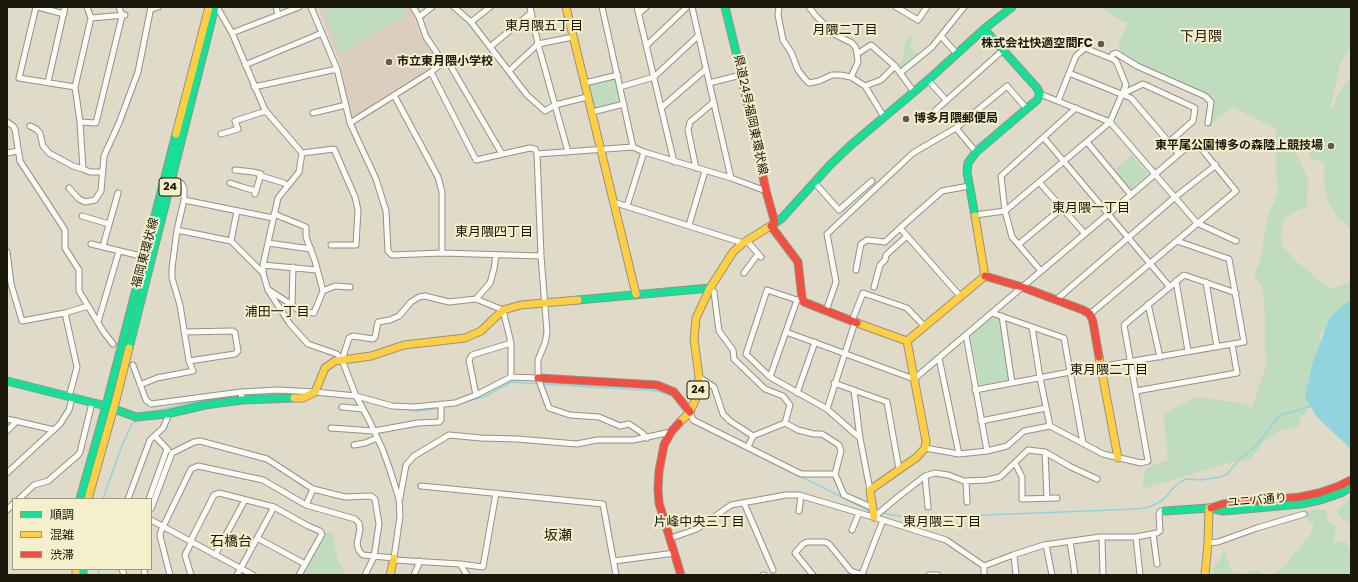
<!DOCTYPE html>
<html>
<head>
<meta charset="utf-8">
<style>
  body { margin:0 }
  #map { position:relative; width:1358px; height:582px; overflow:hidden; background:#dfdbc8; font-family:Poppins,"Noto Sans JP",sans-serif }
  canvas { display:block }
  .frame { position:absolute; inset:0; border:8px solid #1a170b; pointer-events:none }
  .legend { position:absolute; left:12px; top:498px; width:140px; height:72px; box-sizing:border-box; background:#f5efcc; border:1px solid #9d997f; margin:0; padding:5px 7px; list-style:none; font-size:12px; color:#1a170b }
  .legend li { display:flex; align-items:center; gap:8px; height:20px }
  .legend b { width:20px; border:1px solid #9d997f }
</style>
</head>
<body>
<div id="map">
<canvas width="1358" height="582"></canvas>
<div class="frame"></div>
<ul class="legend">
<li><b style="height:5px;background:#16e098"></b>順調</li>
<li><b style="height:5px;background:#ffcf43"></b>混雑</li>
<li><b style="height:5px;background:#f24e42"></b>渋滞</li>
</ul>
</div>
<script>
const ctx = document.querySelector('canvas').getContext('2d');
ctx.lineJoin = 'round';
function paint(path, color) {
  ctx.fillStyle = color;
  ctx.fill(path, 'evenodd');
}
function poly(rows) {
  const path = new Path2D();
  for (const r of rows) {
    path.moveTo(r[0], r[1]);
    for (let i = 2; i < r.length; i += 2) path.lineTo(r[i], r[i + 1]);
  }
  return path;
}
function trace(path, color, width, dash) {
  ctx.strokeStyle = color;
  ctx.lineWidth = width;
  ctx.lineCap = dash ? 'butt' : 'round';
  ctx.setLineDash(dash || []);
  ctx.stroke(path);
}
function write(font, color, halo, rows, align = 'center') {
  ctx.font = font + ' Poppins,"Noto Sans JP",sans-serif';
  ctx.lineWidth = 4;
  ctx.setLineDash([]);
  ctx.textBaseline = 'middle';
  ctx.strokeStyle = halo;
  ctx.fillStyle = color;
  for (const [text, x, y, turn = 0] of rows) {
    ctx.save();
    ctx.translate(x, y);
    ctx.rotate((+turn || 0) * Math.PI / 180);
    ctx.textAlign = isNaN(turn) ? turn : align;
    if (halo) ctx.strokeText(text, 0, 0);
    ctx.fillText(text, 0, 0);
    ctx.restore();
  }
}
paint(poly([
  [318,7,409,7,414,16,421,37,438,61,438,63,354,118,350,116,341,66]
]), '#dccebf');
paint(poly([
  [333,7,403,7,407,14,340,54,324,11],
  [1104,7,1351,7,1351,45,1340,64,1330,109,1334,107,1335,102,1344,84,1351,77,1351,229,1336,215,1327,199,1323,177,1325,164,1309,157,1313,135,1295,151,1308,180,1307,207,1296,211,1284,219,1281,233,1283,247,1298,263,1311,273,1320,282,1331,289,1351,281,1351,304,1331,326,1320,332,1322,355,1311,401,1304,415,1301,415,1299,426,1284,429,1267,439,1249,460,1232,462,1142,489,1146,468,1167,460,1167,448,1163,414,1196,397,1233,402,1252,407,1262,377,1267,366,1265,350,1265,313,1262,285,1254,275,1261,259,1267,219,1278,193,1275,149,1276,129,1232,107,1210,125,1213,102,1211,96,1149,69,1123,55,1118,45,1128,23,1116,18,1103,9],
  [910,35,914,38,910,46,919,55,912,59,902,69,898,64,901,62,904,54,903,48],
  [615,78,620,99,618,102,597,107,594,105,588,85],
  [1132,155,1148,174,1130,189,1114,170],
  [991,317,999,318,1009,380,980,385,970,336],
  [1351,497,1351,522,1343,520,1336,511,1349,498],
  [1315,509,1327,510,1327,520,1337,527,1332,542,1346,542,1351,554,1351,575,1271,575,1284,566,1310,535,1314,524,1309,522,1305,513],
  [326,532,334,533,333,543,335,550,338,560,344,569,342,575,303,575],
  [1224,550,1231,571,1241,575,1257,569,1264,575,1215,575,1212,569,1219,561]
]), '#bfdcbe');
paint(poly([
  [1347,302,1351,302,1351,449,1317,417,1305,397,1313,362,1330,317]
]), '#92d4de');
trace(poly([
  [243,396,257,394,291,395],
  [677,402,685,413],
  [461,403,486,396,511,382,658,391,670,395,675,399],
  [406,409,417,411,440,408],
  [145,413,210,399,240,396],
  [755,454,870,511],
  [103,499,121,448,132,424,138,420],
  [882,513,912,518,1137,509,1150,507,1163,500,1175,486,1182,481,1186,479,1201,480,1220,477,1227,474,1239,460,1255,447,1280,415,1312,406],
  [98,569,99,575]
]), '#92d4de', 1.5);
const street = poly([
  [36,7,19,78,75,87],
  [38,7,64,14],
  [87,7,91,18,75,87,80,122,83,169,90,172,103,172],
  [217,7,232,33,265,110,302,153],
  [276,7,278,15],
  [311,7,337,69,350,123,376,179,386,211,388,251,392,255,442,253,541,256],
  [454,7,471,22,527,95,545,111,555,105,587,97],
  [530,7,538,44,568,152],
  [602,7,633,147],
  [637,7,674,162],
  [692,7,731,178],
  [779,7,778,15,783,40,791,52,798,70,805,79,809,83,819,81,832,75,840,75,851,77,865,86,884,117],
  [809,7,815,15,829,29,836,35,852,43,856,48,857,54],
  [896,7,918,20,927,7],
  [152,9,158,7],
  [639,13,646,7],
  [419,17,432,7],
  [91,18,125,15],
  [471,22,490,7],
  [232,33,299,7],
  [941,36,957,54],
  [647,45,687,7],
  [490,47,531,13],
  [1111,58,1113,54,1116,53,1137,66,1205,96,1211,102,1208,123],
  [443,62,450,65,502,154],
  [245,65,322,33],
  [509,71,538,44,573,37],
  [431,72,476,160,530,148,535,149,537,154,541,256,547,332,545,343,538,360,538,378,549,408,570,415,599,417,620,426,629,424,641,432,647,438],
  [900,73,932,47,964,7],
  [1069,73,1131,98,1179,154],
  [851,77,858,62,857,54,871,45,895,66,914,92],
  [928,80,946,100],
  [48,82,65,7],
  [585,83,618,75],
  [709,83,741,75],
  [865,86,881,80,895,66],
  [254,87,337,69],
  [620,87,654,77,698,36],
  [1040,94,1110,122,1197,223,1236,241],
  [1122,94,1143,84,1195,108,1193,121,1168,143],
  [394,95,438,177,442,192,442,253],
  [661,108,706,69],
  [592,112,624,104],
  [313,113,346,105],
  [927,118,1003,50],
  [7,122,13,126,15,129,20,161,65,230,65,248,79,270,79,291,103,331,113,344],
  [80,122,96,123,122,16,119,7],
  [350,123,431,72,443,62,426,37,419,17,413,7],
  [30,126,36,129,40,133,43,146,49,153,73,166,83,169],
  [956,128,976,152],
  [221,134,238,129,235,121,266,111],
  [1044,138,1169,286],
  [1087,142,1131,195],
  [7,153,18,151],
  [302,153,334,149,355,197,358,210,356,245,331,245],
  [537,154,633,147,644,152,731,178,766,191],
  [696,168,688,130,690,122,714,102],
  [235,170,253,172,261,174,255,194],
  [261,176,284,183,287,186],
  [814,182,839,210,872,181],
  [1039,182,1085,234],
  [230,183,242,187,256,191],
  [69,188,79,199,85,202,95,200,101,191,104,156,119,123,138,72,151,7],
  [184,200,273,218],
  [613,202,743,243],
  [627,206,644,152],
  [274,214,306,227,306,237,315,261,323,291],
  [975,215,1005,211,1110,122,1126,85,1117,63,1115,60,1085,48,1076,56,1058,101],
  [82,216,109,224],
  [689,225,705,171],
  [177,230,231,241,263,273],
  [231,241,237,211],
  [747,241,761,257],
  [268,243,311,249],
  [91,244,145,257],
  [1019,244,1062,208],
  [103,246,118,193],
  [7,252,11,284,22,321,65,313,88,306],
  [263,265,317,270],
  [856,270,861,244,867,240,885,242,900,228],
  [1041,271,1012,237,1005,211,1001,176,1076,108],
  [744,273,758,254],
  [1176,281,1188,351],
  [1206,282,1217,347],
  [874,287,880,265,885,260,886,255,907,236],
  [710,288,714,292,719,331,733,350,734,359,765,389,783,396,790,405,785,423],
  [269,290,292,305,301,312,314,313,323,291,335,286,350,287],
  [960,296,900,228,942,191,969,186],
  [802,298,797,300,767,290,746,354,770,377,827,409,860,438],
  [476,299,490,283,494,269,496,255],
  [1056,300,1174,198,1216,165],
  [1148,304,1160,357],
  [292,305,293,267],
  [826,311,836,282,827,234,913,153,956,128,1007,86,1027,109],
  [65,313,77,367,69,397],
  [992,313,1064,338,1083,443],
  [1002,316,1012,383],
  [852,321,863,293,907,308,925,327],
  [98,322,119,251],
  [1032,327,1040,378,1050,426],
  [184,332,233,331,235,333,238,351,235,354,189,361],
  [786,332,914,379,1193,142,1196,142,1236,191,1090,314],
  [966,335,987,451],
  [939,358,959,454],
  [342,360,349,338,353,336,373,339,375,337,378,322,390,320,399,316,411,302,419,297,425,296,449,302,476,299,503,310,511,343,511,377],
  [133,365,146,400,151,404,241,392,242,400],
  [699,377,714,387,723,414,730,421,753,436,785,423,798,430,814,434,822,434,839,445,841,451,835,474,844,495,873,508],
  [770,377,797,300],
  [834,383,887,402,899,469],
  [140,385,157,378,193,371,189,361,180,305,172,278,172,268,177,230,184,200,184,188,181,183,170,179],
  [854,390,860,438,870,490],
  [975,390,1070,372,1244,342,1229,259,1177,241],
  [1136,391,1237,373,1232,344],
  [241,392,278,390,315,392,356,396,392,406,414,407,455,403,476,395,511,377,538,378],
  [797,393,815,342],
  [476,395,469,360,472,355,511,343],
  [342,407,363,409],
  [827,409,855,322],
  [690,412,693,420,801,474,835,474],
  [7,419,54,430],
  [981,421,1046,408],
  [331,428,374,431,418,423,439,422,441,420,441,404],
  [7,431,17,421],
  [155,436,168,450],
  [354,445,365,443,377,438],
  [748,447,753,436],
  [925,448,959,454,987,451,1007,446,1024,431,1050,426,1103,454,1141,463,1148,461,1124,325,1184,275,1236,293],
  [1045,452,1047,498],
  [1015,463,1022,477,1022,499,1057,498],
  [7,473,60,424,69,410,72,398],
  [925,476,928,507],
  [966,481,967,502],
  [421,486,603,504,616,575],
  [400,498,406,465,414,456,449,435,481,438,517,439,577,444,597,440,633,440,671,432],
  [19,499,34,485,48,481,78,455,80,452,92,403],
  [128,499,150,440,163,428,167,419,167,414],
  [149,499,167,449],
  [744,503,773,570],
  [306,505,313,489],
  [151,509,172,453,194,442,200,441,267,459,313,489,345,497,371,496,375,499,379,524,374,557,365,575],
  [7,510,13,504],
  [799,511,801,496],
  [874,517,898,497,925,476,935,473,948,475,964,481,987,480,1000,477,1028,450,1045,452,1071,467,1097,479],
  [151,520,253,575],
  [852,530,859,513],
  [1153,534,1157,564],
  [1102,537,1103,575],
  [1136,537,1140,575],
  [257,538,305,564],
  [671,538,697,529,731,505,786,495,799,495,883,520,946,540,984,566],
  [1070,541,1075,575],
  [1208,543,1218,542,1257,528,1304,514],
  [1046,545,1052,575],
  [215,555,245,500],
  [1014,555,1016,575],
  [394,560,460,564,483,567,496,493],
  [614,561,675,553],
  [460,564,467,575],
  [984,566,1013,555,1044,545,1100,537,1136,537,1157,533,1160,531,1159,514,1161,511,1165,511],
  [984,566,984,575],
  [122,569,124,575],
  [144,569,145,575],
  [862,574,883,520],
  [170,575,160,536,161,531,191,469,198,466,263,480,306,505,355,519,359,523,360,529,357,544,359,551,363,555,394,558,400,516,399,499,390,470,382,448,369,420,356,396,342,360,337,354,308,344,290,324,268,290,263,273,263,265,278,198,299,172,302,153],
  [191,575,185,555,190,545,192,538,214,495,219,493,274,507,308,526,320,531,322,534,299,575],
  [237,575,274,507],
  [414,575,420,561],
  [763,575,764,575],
  [813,575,795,553,803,544,807,542,825,542,829,544,851,571,863,575],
  [929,575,938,575]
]);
const fast = poly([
  [725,7,738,60],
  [975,216,967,172,968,163,976,152,1037,100,1040,94,1037,88,984,29],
  [775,223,782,218,831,164,851,145,928,80,984,29,1012,7],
  [578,300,710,288],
  [129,348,215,7],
  [7,381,106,406,136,417,167,414,205,405,242,400,294,398],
  [80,499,106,406,176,134],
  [1165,511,1209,508,1224,511,1301,504,1320,500,1341,493,1351,487],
  [83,569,83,575]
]);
const slow = poly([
  [566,7,636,294],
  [176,134,209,7],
  [975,216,985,276],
  [857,323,907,341],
  [907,341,985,276],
  [1099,357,1118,458],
  [294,398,303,398,315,392,325,368,335,361,371,356,404,345,465,338,481,331,503,310,521,305,578,300],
  [679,423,690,412,697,396,699,377,694,339,696,318,710,288,733,252,743,243,772,225],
  [88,499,116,400,129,348],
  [874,517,870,490,917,457,925,448,926,441,907,341],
  [76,569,76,575],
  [390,575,394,558],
  [1205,575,1208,543,1209,508]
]);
const jam = poly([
  [738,60,766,191,775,223,772,225],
  [771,226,798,262,802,298,804,302,857,323],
  [985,276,1022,287,1083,310,1090,314,1093,322,1099,357],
  [538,378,657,385,674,392,690,412],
  [679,423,671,432,664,445,659,471,658,489,659,503,681,575],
  [1211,508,1223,504,1300,497,1319,493,1339,486,1351,480]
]);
trace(street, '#959284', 7);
trace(fast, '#959284', 9);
trace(slow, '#959284', 9);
trace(jam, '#959284', 9);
trace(street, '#fafaf7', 5);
trace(fast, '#16e098', 7);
trace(slow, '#ffcf43', 7);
trace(jam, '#f24e42', 7);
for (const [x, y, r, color] of [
  [1101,44,4,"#5f5c4d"],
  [389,62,4,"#5f5c4d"],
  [906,119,4,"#5f5c4d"],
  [1331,146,4,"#5f5c4d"]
]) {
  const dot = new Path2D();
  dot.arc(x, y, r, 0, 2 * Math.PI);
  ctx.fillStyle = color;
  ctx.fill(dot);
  trace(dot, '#f5efcc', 1.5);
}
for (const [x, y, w] of [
  [170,187,22],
  [698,390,22]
]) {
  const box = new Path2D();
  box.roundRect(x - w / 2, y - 9, w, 18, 3);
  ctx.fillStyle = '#f5efcc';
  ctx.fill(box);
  trace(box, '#1a170b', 1);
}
write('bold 11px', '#1a170b', null, [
  ["24",170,187],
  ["24",698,390]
]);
write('bold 12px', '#1a170b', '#f5efcc', [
  ["株式会社快適空間FC",1093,44],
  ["市立東月隈小学校",397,62,"left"],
  ["博多月隈郵便局",914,119,"left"],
  ["東平尾公園博多の森陸上競技場",1323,146]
], 'right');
write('12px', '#1a170b', '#f5efcc', [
  ["県道24号福岡東環状線",750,115,78],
  ["福岡東環状線",146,253,-75],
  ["ユニバ通り",1257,501,-5]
]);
write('13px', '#1a170b', '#f5efcc', [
  ["東月隈五丁目",544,27],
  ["月隈二丁目",845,31],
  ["東月隈一丁目",1091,209],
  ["東月隈四丁目",494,233],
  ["浦田一丁目",277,313],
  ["東月隈二丁目",1109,371],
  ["片峰中央三丁目",699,523],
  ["東月隈三丁目",942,523]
]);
write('14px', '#1a170b', '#f5efcc', [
  ["下月隈",1201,37],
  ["坂瀬",558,536],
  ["石橋台",231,542]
]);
</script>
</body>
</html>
